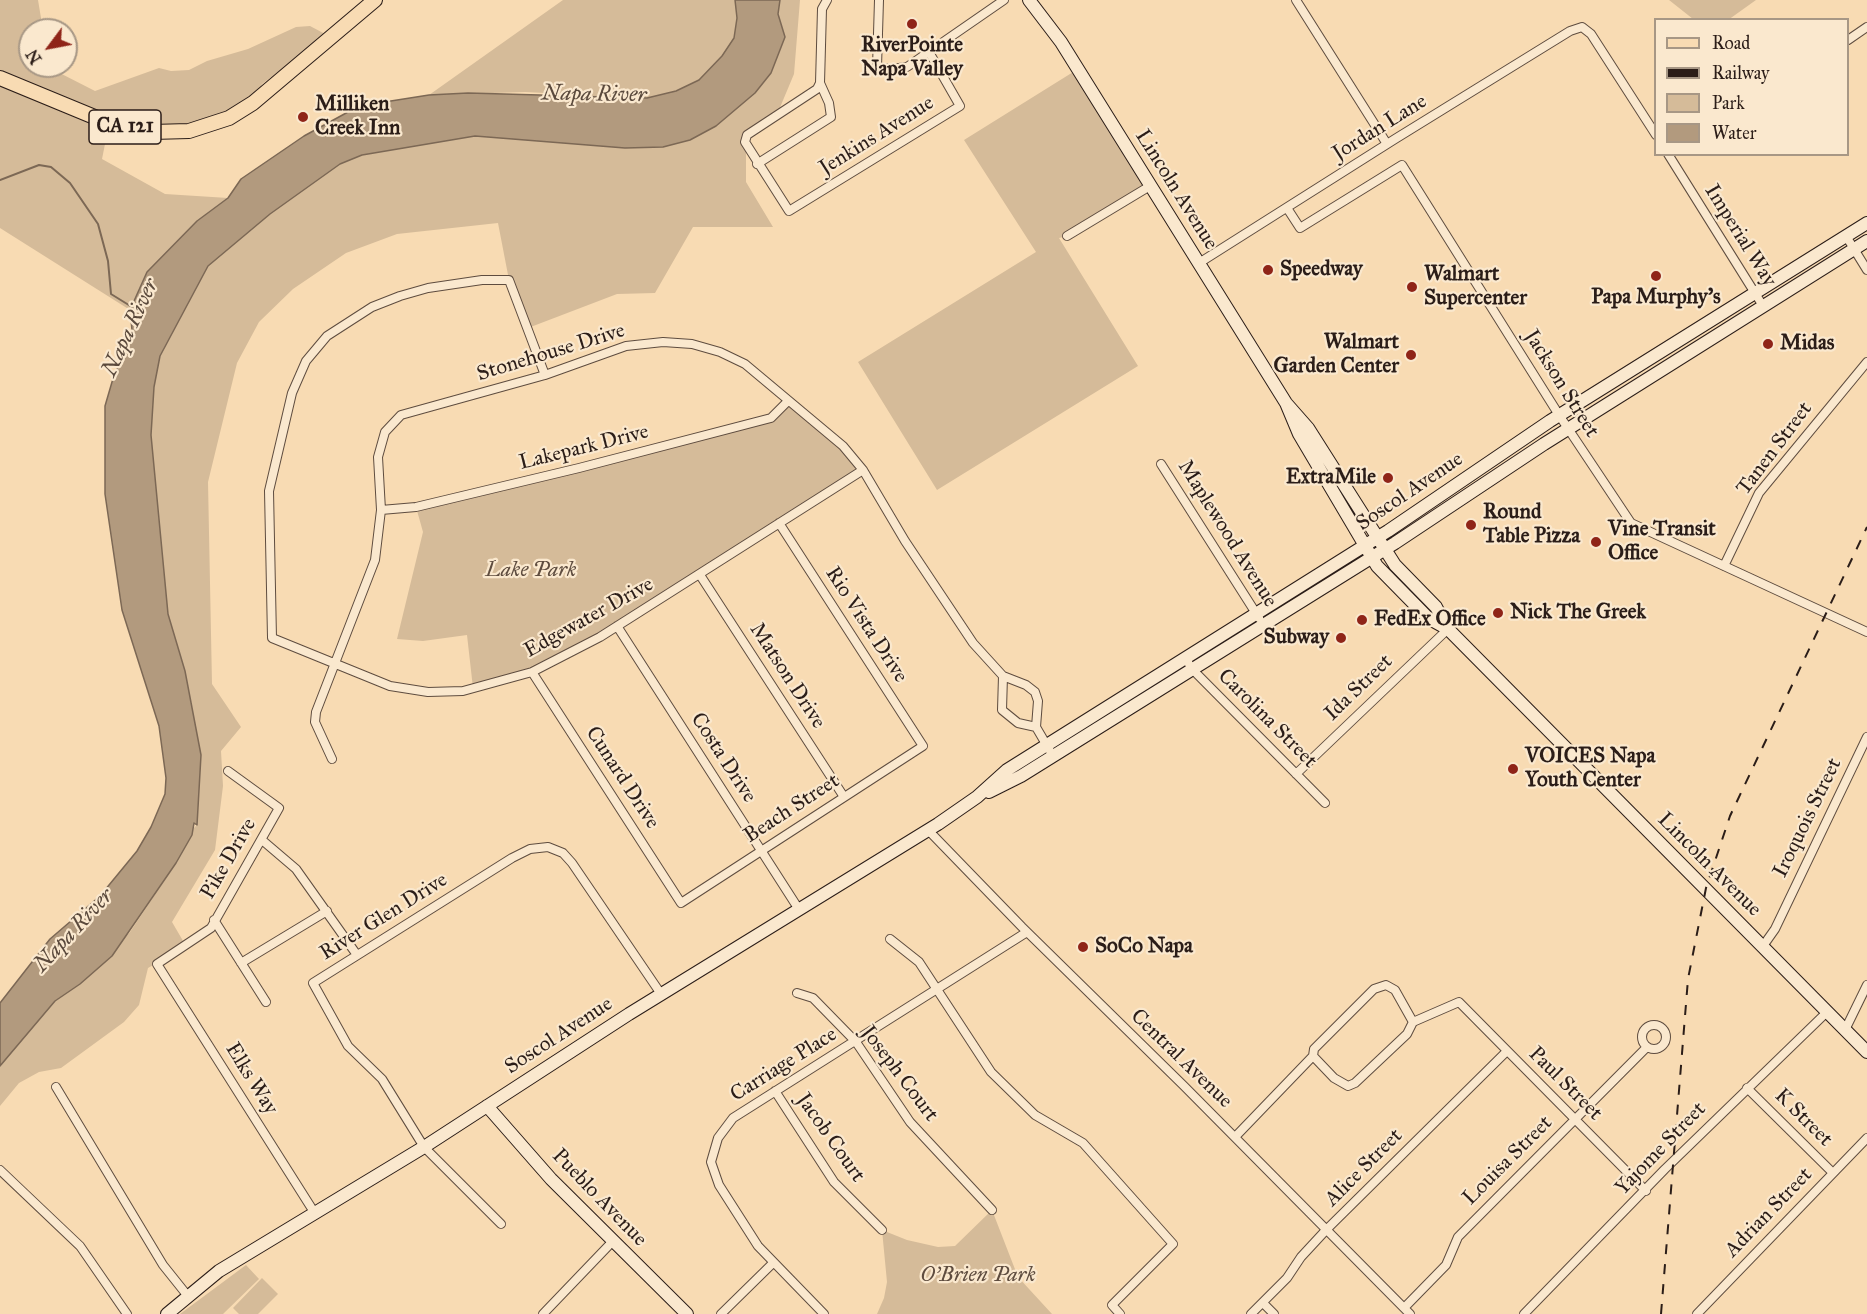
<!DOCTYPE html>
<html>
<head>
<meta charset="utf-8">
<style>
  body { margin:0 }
  #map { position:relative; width:1867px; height:1314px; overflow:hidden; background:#f8dbb3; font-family:"IM FELL Great Primer",serif }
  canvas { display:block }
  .legend { position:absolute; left:1654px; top:18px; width:195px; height:138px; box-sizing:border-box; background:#fae8ce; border:2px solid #a79785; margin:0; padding:8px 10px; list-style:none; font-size:18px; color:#2b1d18 }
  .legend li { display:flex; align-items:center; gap:12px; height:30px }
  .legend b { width:30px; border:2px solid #a79785 }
  .north { position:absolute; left:18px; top:18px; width:60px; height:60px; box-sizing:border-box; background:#fae8ce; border:2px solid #a79785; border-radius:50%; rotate:238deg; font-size:16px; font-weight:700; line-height:24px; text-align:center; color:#2b1d18 }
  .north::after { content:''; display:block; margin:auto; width:21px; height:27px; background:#8f2418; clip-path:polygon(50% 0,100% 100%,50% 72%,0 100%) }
</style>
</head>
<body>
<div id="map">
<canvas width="1867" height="1314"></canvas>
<ul class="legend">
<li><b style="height:8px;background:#f8dbb3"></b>Road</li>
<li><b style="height:8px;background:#2b1d18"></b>Railway</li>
<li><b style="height:16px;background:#d5bb99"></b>Park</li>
<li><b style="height:16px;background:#b29a7e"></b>Water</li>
</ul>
<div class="north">N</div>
</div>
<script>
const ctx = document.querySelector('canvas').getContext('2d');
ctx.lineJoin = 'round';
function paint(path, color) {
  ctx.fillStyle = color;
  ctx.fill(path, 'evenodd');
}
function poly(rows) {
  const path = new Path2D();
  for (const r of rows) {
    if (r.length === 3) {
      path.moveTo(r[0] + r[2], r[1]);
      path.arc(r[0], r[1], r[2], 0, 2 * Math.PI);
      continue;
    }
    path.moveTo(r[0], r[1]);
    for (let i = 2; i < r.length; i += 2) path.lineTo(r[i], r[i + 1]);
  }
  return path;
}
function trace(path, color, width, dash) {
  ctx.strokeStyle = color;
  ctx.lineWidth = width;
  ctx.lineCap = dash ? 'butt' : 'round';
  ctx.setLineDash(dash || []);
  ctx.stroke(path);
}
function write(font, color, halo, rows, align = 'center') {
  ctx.font = font + ' "IM FELL Great Primer",serif';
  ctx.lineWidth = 4.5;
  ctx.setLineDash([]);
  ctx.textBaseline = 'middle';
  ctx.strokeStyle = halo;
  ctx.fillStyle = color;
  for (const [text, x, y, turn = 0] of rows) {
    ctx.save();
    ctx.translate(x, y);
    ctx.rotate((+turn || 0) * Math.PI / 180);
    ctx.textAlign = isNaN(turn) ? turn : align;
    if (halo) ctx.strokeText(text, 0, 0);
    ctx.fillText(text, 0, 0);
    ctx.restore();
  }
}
paint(poly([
  [0,0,38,0,43,30,30,30,30,66,46,66,95,91,159,68,171,71,189,70,207,61,248,49,296,27,310,26,327,35,262,84,253,103,189,131,109,124,102,159,165,194,228,198,197,221,147,272,130,310,0,228],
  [563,0,735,0,737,18,734,38,722,56,699,80,676,91,647,98,525,92,429,95],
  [780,0,800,0,794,74,776,117,747,135,746,147,746,182,773,227,693,227,655,293,617,294,528,328,509,280,498,223,397,234,346,253,293,289,259,322,237,363,208,482,212,684,241,727,221,751,223,786,215,850,172,922,186,946,148,968,139,1005,124,1022,61,1068,39,1072,19,1083,0,1106,0,1066,55,1001,80,984,130,932,176,863,179,842,197,825,192,705,168,614,151,435,154,387,160,356,208,266,270,214,340,164,362,155,475,136,625,148,771,73,785,37,778,14],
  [1669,0,1756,0,1728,20,1693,19],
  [1078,69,1150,186,1067,236,1059,238,1138,366,937,490,858,362,1036,252,964,140],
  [788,401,863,470,700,575,532,672,473,688,467,635,423,641,397,639,423,532,416,507,771,418],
  [992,1210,1018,1277,1052,1314,877,1314,884,1298,887,1282,882,1230,907,1240,938,1247,955,1246],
  [246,1265,259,1279,223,1314,180,1314],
  [262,1278,278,1294,258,1314,239,1314,233,1308]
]), '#d5bb99');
const water = poly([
  [735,0,780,0,778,14,785,37,771,73,755,93,716,126,690,140,663,147,625,148,475,136,362,155,340,164,270,214,208,266,160,356,154,387,151,435,168,614,185,671,201,755,197,825,194,823,192,835,176,863,112,956,80,984,55,1001,0,1066,0,1003,50,939,100,896,137,851,151,827,165,794,166,778,159,726,122,610,105,494,105,406,112,382,132,330,130,310,147,272,197,221,228,198,241,179,304,136,359,106,429,95,468,93,647,98,676,91,699,80,722,56,734,38,737,18,735,0]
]);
paint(water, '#b29a7e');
trace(water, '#7c6855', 1.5);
trace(poly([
  [0,180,39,165,51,167,70,183,98,224,108,261,111,294,132,307]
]), '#7c6855', 2);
const street = poly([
  [827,0,822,9,820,83,817,89,747,135,745,142,789,211,960,106,929,52],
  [879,0,877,67,891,69,907,67,1004,0],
  [1296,0,1387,144],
  [1848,40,1867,27],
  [1668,154,1763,306],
  [757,164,831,117,829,103,820,83],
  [1287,208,1300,228,1402,165,1559,415,1631,523,1867,632],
  [1067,236,1150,186],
  [1846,236,1867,270],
  [1199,263,1395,139,1570,31,1582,27,1591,34,1656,135],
  [545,375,509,280,482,280,428,288,400,296,372,307,327,336,306,361,292,393,269,491,272,638,390,686,428,692,463,691,532,672,600,637,863,470],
  [1161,464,1259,618],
  [381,510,416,507,579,468,771,418,788,401],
  [1724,566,1759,493,1867,362],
  [700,575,844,797],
  [617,626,798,908],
  [1186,659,1192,669,1325,803],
  [532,672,681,903,923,746,779,523],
  [1003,676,1002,710,1018,723,1036,727],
  [332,759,315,722,316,712,375,560,381,510,378,457,385,432,401,415,545,375,626,346,663,342,692,344,720,352,745,364,843,446,863,470,905,541,973,643,1003,676,1026,685,1035,692,1038,701,1036,727,1053,756],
  [228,771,279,808,211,928,157,964,314,1212],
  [1296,774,1448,629],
  [928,830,1022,927,1184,1086,1410,1314],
  [262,840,296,869,357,955],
  [214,920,266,1002],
  [890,939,919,962,991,1072,1035,1115,1083,1143,1173,1244,1112,1305,1120,1314],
  [1763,946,1775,929,1867,737],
  [241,963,327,911],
  [797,993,813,998,856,1042,910,1122,992,1210],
  [1654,1037,12],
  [1845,1030,1867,985],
  [1313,1056,1334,1078,1348,1086,1355,1083,1407,1034,1413,1022,1459,1002,1646,1191],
  [56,1087,163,1265,187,1295],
  [1747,1088,1833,1173],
  [775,1091,834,1182,882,1230],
  [1235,1137,1313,1056,1314,1049,1374,989,1386,985,1395,990,1413,1022],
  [0,1170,80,1246,127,1314],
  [501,1224,424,1147,382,1079,348,1046,313,983,512,858,530,849,548,847,563,853,572,863,661,994],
  [1263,1303,1274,1314],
  [1404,1308,1446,1265,1458,1237,1647,1047],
  [543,1314,613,1241],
  [721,1314,772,1264],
  [824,1314,758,1246,719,1185,711,1162,718,1138,733,1118,1027,932],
  [1251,1314,1287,1278,1301,1257,1326,1230,1507,1051],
  [1524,1314,1665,1169,1827,1012],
  [1697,1314,1867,1138]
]);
const secondary = poly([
  [1029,0,1061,42,1286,403,1308,428,1395,565,1436,607,1448,629],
  [1286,403,1299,434,1377,566,1428,618,1448,629,1867,1052],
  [989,792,1021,776,1395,543,1544,444,1867,241],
  [487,1106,551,1179,687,1314],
  [167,1314,219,1271,424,1147,629,1014,938,824,977,797,1007,770,1388,531,1550,421,1867,223]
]);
const primary = poly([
  [0,78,109,123,152,132,189,131,229,118,253,103,375,0]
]);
trace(street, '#5e4c3f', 10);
trace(secondary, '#2b1d18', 14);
trace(primary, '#2b1d18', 16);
trace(street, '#fae8ce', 8);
trace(secondary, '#fae8ce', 12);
trace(primary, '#f8dbb3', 14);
trace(poly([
  [1661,1314,1688,979,1706,888,1730,816,1867,527]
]), '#2b1d18', 2, [10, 10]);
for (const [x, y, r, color] of [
  [912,24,6,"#8f2418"],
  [303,117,6,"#8f2418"],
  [1268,270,6,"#8f2418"],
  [1656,276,6,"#8f2418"],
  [1412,287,6,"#8f2418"],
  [1768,344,6,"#8f2418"],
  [1411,355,6,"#8f2418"],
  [1388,478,6,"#8f2418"],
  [1471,525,6,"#8f2418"],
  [1596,542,6,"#8f2418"],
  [1498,613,6,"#8f2418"],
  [1362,620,6,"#8f2418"],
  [1341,638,6,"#8f2418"],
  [1513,769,6,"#8f2418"],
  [1083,947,6,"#8f2418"]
]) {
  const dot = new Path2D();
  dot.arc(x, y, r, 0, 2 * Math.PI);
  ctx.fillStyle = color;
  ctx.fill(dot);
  trace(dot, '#fae8ce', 2);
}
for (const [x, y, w] of [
  [125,127,72]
]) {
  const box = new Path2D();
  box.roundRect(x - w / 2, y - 17, w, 34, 4.5);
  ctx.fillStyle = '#fae8ce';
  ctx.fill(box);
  trace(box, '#2b1d18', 1.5);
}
write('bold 20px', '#2b1d18', null, [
  ["CA 121",125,127]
]);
write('bold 21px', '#2b1d18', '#fae8ce', [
  ["RiverPointe",912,46,"center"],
  ["Napa Valley",912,70,"center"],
  ["Milliken",315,105],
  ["Creek Inn",315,129],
  ["Speedway",1280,270],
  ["Walmart",1424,275],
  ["Supercenter",1424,299],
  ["Papa Murphy's",1656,298,"center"],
  ["Walmart",1399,343,"right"],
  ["Garden Center",1399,367,"right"],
  ["Midas",1780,344],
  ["ExtraMile",1376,478,"right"],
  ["Round",1483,513],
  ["Table Pizza",1483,537],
  ["Vine Transit",1608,530],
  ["Office",1608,554],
  ["Nick The Greek",1510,613],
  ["FedEx Office",1374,620],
  ["Subway",1329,638,"right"],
  ["VOICES Napa",1525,757],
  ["Youth Center",1525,781],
  ["SoCo Napa",1095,947]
], 'left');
write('21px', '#2b1d18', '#fae8ce', [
  ["Jordan Lane",1380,128,-32],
  ["Jenkins Avenue",877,136,-32],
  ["Lincoln Avenue",1176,190,58],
  ["Imperial Way",1740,236,58],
  ["Stonehouse Drive",551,353,-17],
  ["Jackson Street",1561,384,58],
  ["Lakepark Drive",584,448,-14],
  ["Tanen Street",1775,449,-53],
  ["Soscol Avenue",1410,492,-34],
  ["Maplewood Avenue",1227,534,58],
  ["Edgewater Drive",589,618,-29],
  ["Rio Vista Drive",866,625,57],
  ["Matson Drive",787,676,57],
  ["Ida Street",1359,688,-44],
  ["Carolina Street",1267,719,45],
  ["Costa Drive",723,758,57],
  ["Cunard Drive",622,778,57],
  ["Beach Street",792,809,-33],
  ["Iroquois Street",1808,818,-64],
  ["Pike Drive",229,859,-60],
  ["Lincoln Avenue",1709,865,45],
  ["River Glen Drive",384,917,-32],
  ["Soscol Avenue",559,1036,-33],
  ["Central Avenue",1181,1059,44],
  ["Carriage Place",784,1065,-32],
  ["Joseph Court",899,1074,53],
  ["Elks Way",251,1079,58],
  ["Paul Street",1565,1084,45],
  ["K Street",1803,1118,45],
  ["Jacob Court",830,1138,55],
  ["Yajome Street",1661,1149,-46],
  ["Louisa Street",1508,1161,-45],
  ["Alice Street",1364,1168,-45],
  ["Pueblo Avenue",599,1198,46],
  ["Adrian Street",1769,1213,-46]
]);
write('italic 21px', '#5e4c3f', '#fae8ce', [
  ["Lake Park",531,571],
  ["O'Brien Park",978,1276]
]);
write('italic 22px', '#5a493c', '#fae8ce', [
  ["Napa River",594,95,1],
  ["Napa River",131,328,-65],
  ["Napa River",74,931,-47]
]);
</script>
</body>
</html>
